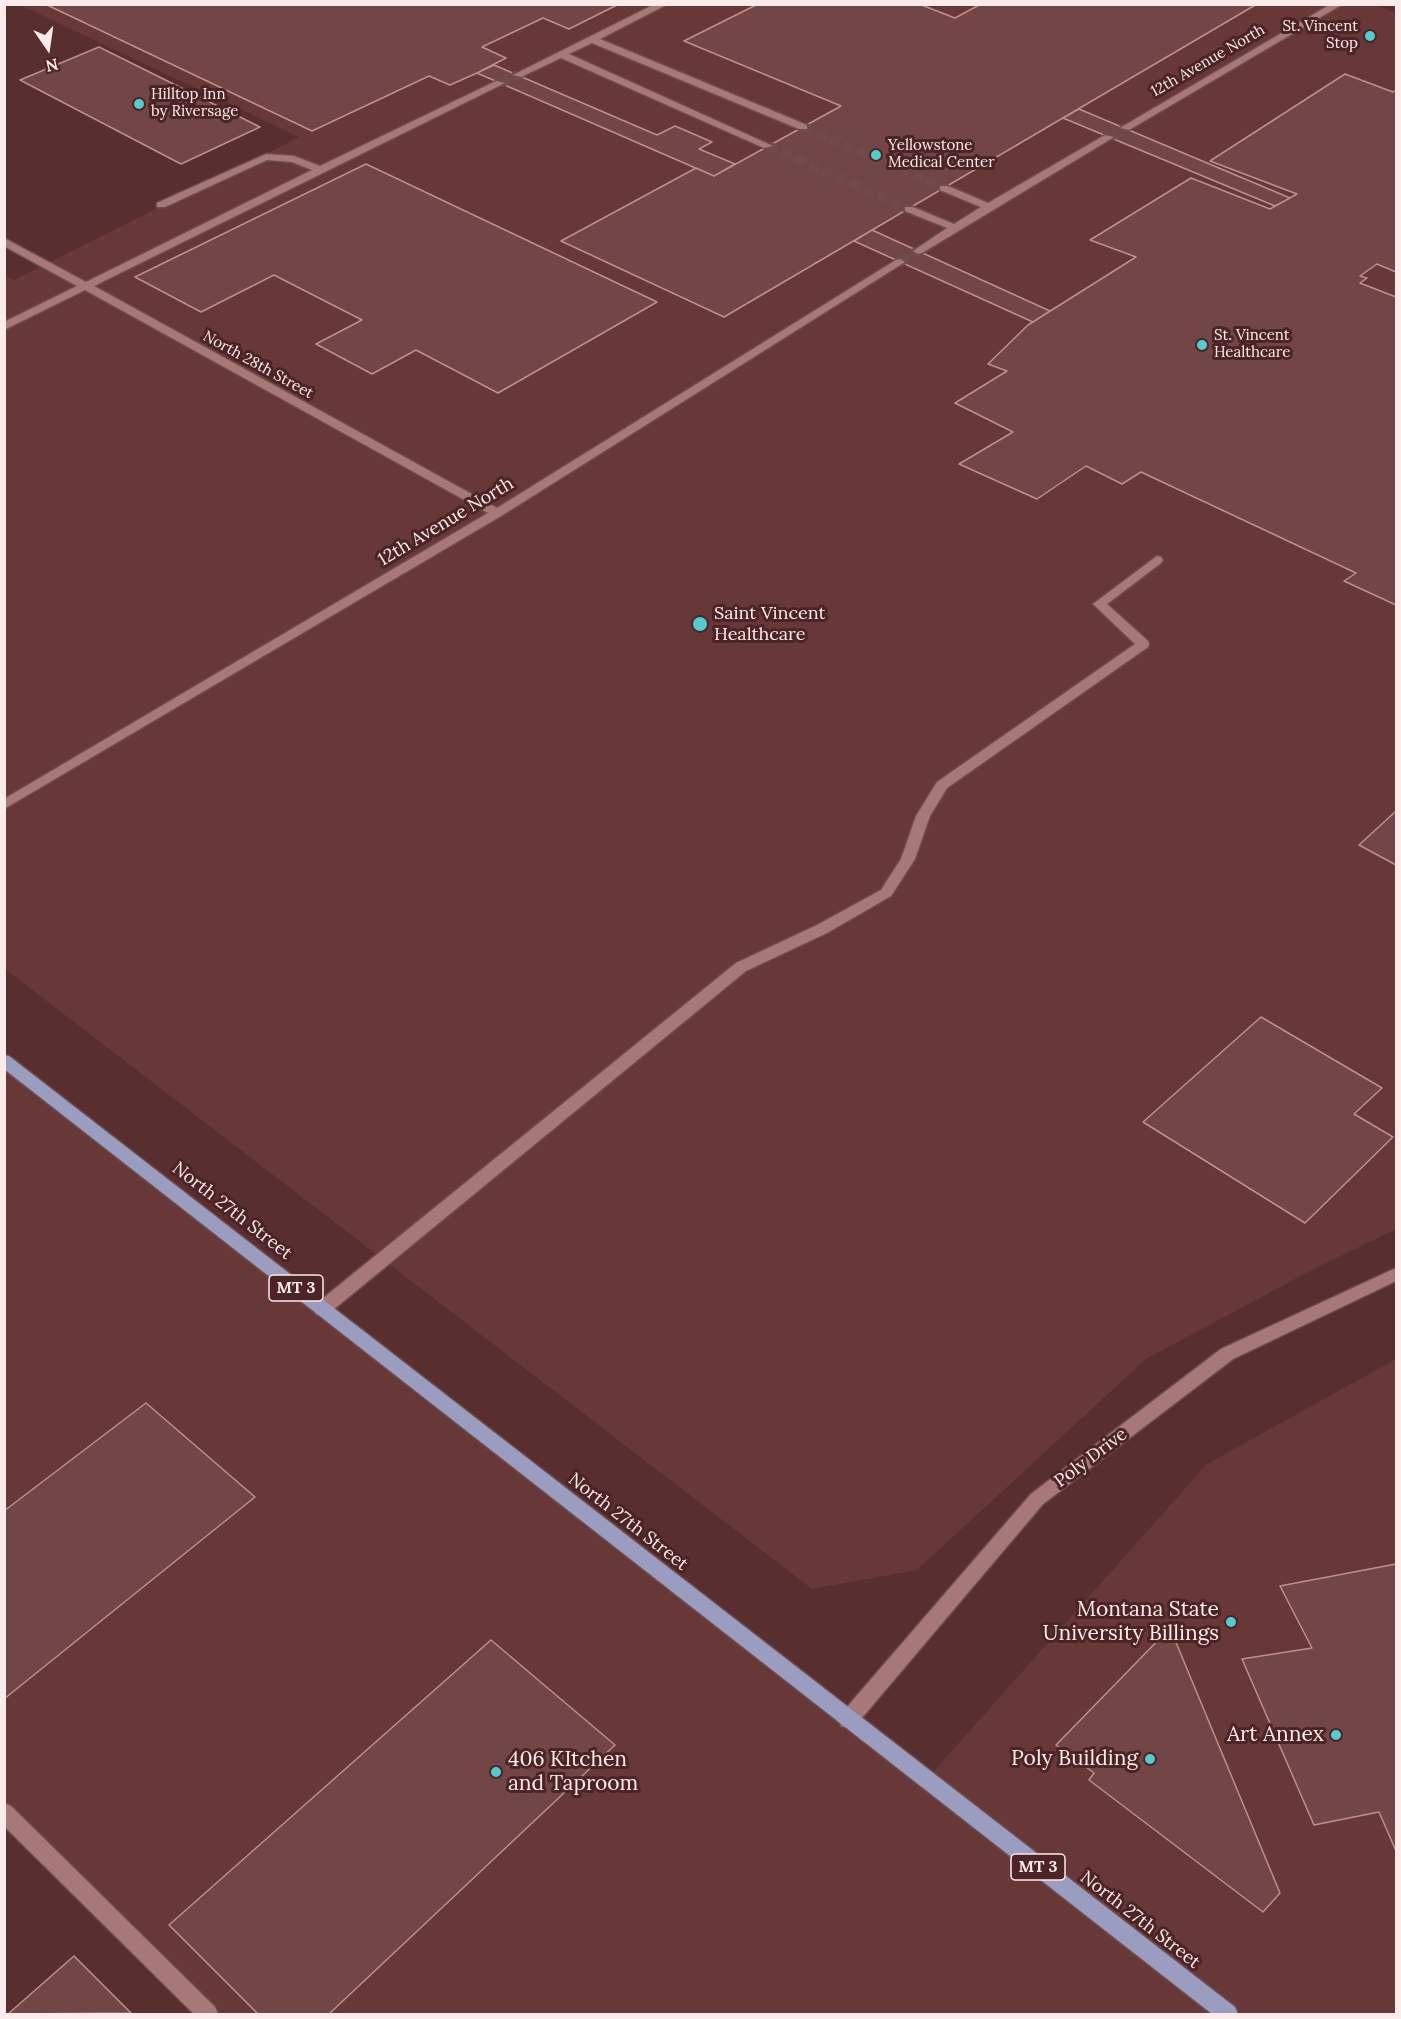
<!DOCTYPE html>
<html>
<head>
<meta charset="utf-8">
<style>
  body { margin:0 }
  #map { position:relative; width:1401px; height:2019px; overflow:hidden; background:#582e2f; font-family:Lora,serif }
  canvas { display:block }
  .frame { position:absolute; inset:0; border:6px solid #fcebeb; pointer-events:none }
  .north { position:absolute; left:18px; top:18px; width:60px; height:60px; -webkit-text-stroke:4px #4c2425; paint-order:stroke; rotate:167deg; font-size:16px; font-weight:700; line-height:24px; text-align:center; color:#fcebeb }
  .north::after { content:''; display:block; margin:auto; width:21px; height:27px; background:#fcebeb; clip-path:polygon(50% 0,100% 100%,50% 72%,0 100%) }
</style>
</head>
<body>
<div id="map">
<canvas width="1401" height="2019"></canvas>
<div class="frame"></div>
<div class="north">N</div>
</div>
<script>
const ctx = document.querySelector('canvas').getContext('2d');
ctx.lineJoin = 'round';
function paint(path, color) {
  ctx.fillStyle = color;
  ctx.fill(path, 'evenodd');
}
function poly(rows) {
  const path = new Path2D();
  for (const r of rows) {
    path.moveTo(r[0], r[1]);
    for (let i = 2; i < r.length; i += 2) path.lineTo(r[i], r[i + 1]);
  }
  return path;
}
function trace(path, color, width, dash) {
  ctx.strokeStyle = color;
  ctx.lineWidth = width;
  ctx.lineCap = dash ? 'butt' : 'round';
  ctx.setLineDash(dash || []);
  ctx.stroke(path);
}
function write(font, color, halo, rows, align = 'center') {
  ctx.font = font + ' Lora,serif';
  ctx.lineWidth = 6;
  ctx.setLineDash([]);
  ctx.textBaseline = 'middle';
  ctx.strokeStyle = halo;
  ctx.fillStyle = color;
  for (const [text, x, y, turn = 0] of rows) {
    ctx.save();
    ctx.translate(x, y);
    ctx.rotate((+turn || 0) * Math.PI / 180);
    ctx.textAlign = isNaN(turn) ? turn : align;
    if (halo) ctx.strokeText(text, 0, 0);
    ctx.fillText(text, 0, 0);
    ctx.restore();
  }
}
paint(poly([
  [1372,4,1396,13,1396,1229,1312,1270,1146,1359,917,1570,812,1589,5,969,4,275,14,280,299,137,20,5],
  [4,1062,925,1781,1207,1464,1396,1359,1396,2014,220,2014,5,1803]
]), '#683839');
const building = poly([
  [45,4,619,4,569,29,543,18,482,47,506,58,477,73,450,85,429,76,312,131,45,4],
  [758,4,919,4,955,18,981,4,1257,4,724,317,561,241,696,168,714,176,841,106,684,41,758,4],
  [99,47,260,127,181,164,20,80,99,47],
  [494,65,657,135,675,126,712,142,699,149,735,164,714,176,477,73,494,65],
  [1345,74,1393,92,1396,90,1396,272,1377,264,1360,276,1367,278,1360,283,1396,297,1396,605,1344,581,1356,573,1141,472,1122,484,1086,466,1037,499,959,464,1013,432,955,403,1007,371,988,364,1028,325,1136,257,1090,240,1191,178,1270,209,1297,194,1210,161,1345,74],
  [1079,109,1290,198,1275,206,1063,118,1079,109],
  [366,164,657,302,498,393,416,350,372,374,316,344,362,320,274,275,201,312,135,277,366,164],
  [872,230,1050,311,1033,322,854,241,872,230],
  [1396,811,1396,865,1359,845,1396,811],
  [1261,1017,1382,1088,1354,1114,1393,1137,1305,1223,1143,1122,1261,1017],
  [146,1403,255,1497,4,1699,4,1511,146,1403],
  [1396,1564,1396,1851,1379,1812,1314,1825,1242,1659,1312,1648,1280,1586,1396,1564],
  [1170,1628,1280,1893,1263,1912,1089,1780,1094,1773,1056,1745,1170,1628],
  [491,1640,615,1745,329,2014,258,2014,169,1925,491,1640],
  [74,1956,131,2013,8,2014,74,1956]
]);
paint(building, '#724646');
trace(building, '#bf8e8d', 1.5);
trace(poly([
  [500,83,518,75],
  [803,127,944,188],
  [1109,137,1125,128],
  [768,146,909,209],
  [900,262,918,251]
]), '#714a4b', 10, [10, 5]);
const minor = poly([
  [655,4,668,4,600,39,807,125,807,129,799,129,592,43,569,54,773,146,764,148,561,58,521,77,513,75,655,4],
  [1331,4,1343,4,1129,130,1120,128,1331,4],
  [496,81,505,83,94,286,497,508,896,260,900,259,905,262,501,516,4,809,4,799,488,513,85,290,4,330,4,322,77,286,4,246,4,238,86,282,312,170,292,162,267,160,165,207,157,207,157,203,266,154,294,156,320,166,496,81],
  [1105,135,1114,137,922,253,918,254,913,251,947,228,905,211,905,207,913,207,954,224,981,207,940,190,940,186,948,186,988,203,1105,135],
  [1157,556,1161,557,1163,560,1161,563,1107,604,1148,641,1149,644,1148,647,947,788,930,816,915,859,891,896,827,933,746,971,328,1314,322,1316,316,1314,314,1309,316,1304,736,963,817,925,881,890,901,859,916,816,937,782,1135,644,1093,604,1157,556],
  [1396,1268,1396,1281,1233,1359,1043,1504,855,1726,848,1728,841,1726,839,1720,841,1714,1031,1494,1221,1349,1396,1268],
  [4,1803,11,1806,215,2007,218,2014,194,2014,4,1826,4,1803]
]);
const major = poly([
  [4,1055,9,1056,1235,2007,1238,2014,1212,2014,4,1069,4,1055]
]);
trace(minor, '#6d4d4e', 3);
trace(major, '#6d4d4e', 3);
paint(minor, '#a87878');
paint(major, '#9a9dbf');
for (const [x, y, r, color] of [
  [1370,36,6,"#51ccd1"],
  [139,104,6,"#51ccd1"],
  [876,155,6,"#51ccd1"],
  [1202,345,6,"#51ccd1"],
  [700,624,8,"#51ccd1"],
  [1231,1622,6,"#51ccd1"],
  [1336,1735,6,"#51ccd1"],
  [1150,1759,6,"#51ccd1"],
  [496,1772,6,"#51ccd1"]
]) {
  const dot = new Path2D();
  dot.arc(x, y, r, 0, 2 * Math.PI);
  ctx.fillStyle = color;
  ctx.fill(dot);
  trace(dot, '#4c2425', 2);
}
write('15px', '#fcebeb', '#4c2425', [
  ["St. Vincent",1358,27,"right"],
  ["Stop",1358,44,"right"],
  ["Hilltop Inn",151,95],
  ["by Riversage",151,112],
  ["Yellowstone",888,146],
  ["Medical Center",888,163],
  ["St. Vincent",1214,336],
  ["Healthcare",1214,353]
], 'left');
write('15px', '#fcebeb', '#4c2425', [
  ["12th Avenue North",1208,61,-30],
  ["North 28th Street",258,365,29]
]);
for (const [x, y, w] of [
  [296,1288,54],
  [1038,1867,54]
]) {
  const box = new Path2D();
  box.roundRect(x - w / 2, y - 13, w, 26, 4.5);
  ctx.fillStyle = '#4c2425';
  ctx.fill(box);
  trace(box, '#fcebeb', 1.5);
}
write('bold 16px', '#fcebeb', null, [
  ["MT 3",296,1288],
  ["MT 3",1038,1867]
]);
write('18px', '#fcebeb', '#4c2425', [
  ["12th Avenue North",446,522,-31],
  ["North 27th Street",232,1211,38],
  ["Poly Drive",1091,1458,-37],
  ["North 27th Street",628,1522,38],
  ["North 27th Street",1140,1920,38]
]);
write('18px', '#fcebeb', '#4c2425', [
  ["Saint Vincent",714,614],
  ["Healthcare",714,635]
], 'left');
write('21px', '#fcebeb', '#4c2425', [
  ["Montana State",1219,1610],
  ["University Billings",1219,1634],
  ["Art Annex",1324,1735],
  ["Poly Building",1138,1759],
  ["406 KItchen",508,1760,"left"],
  ["and Taproom",508,1784,"left"]
], 'right');
</script>
</body>
</html>
